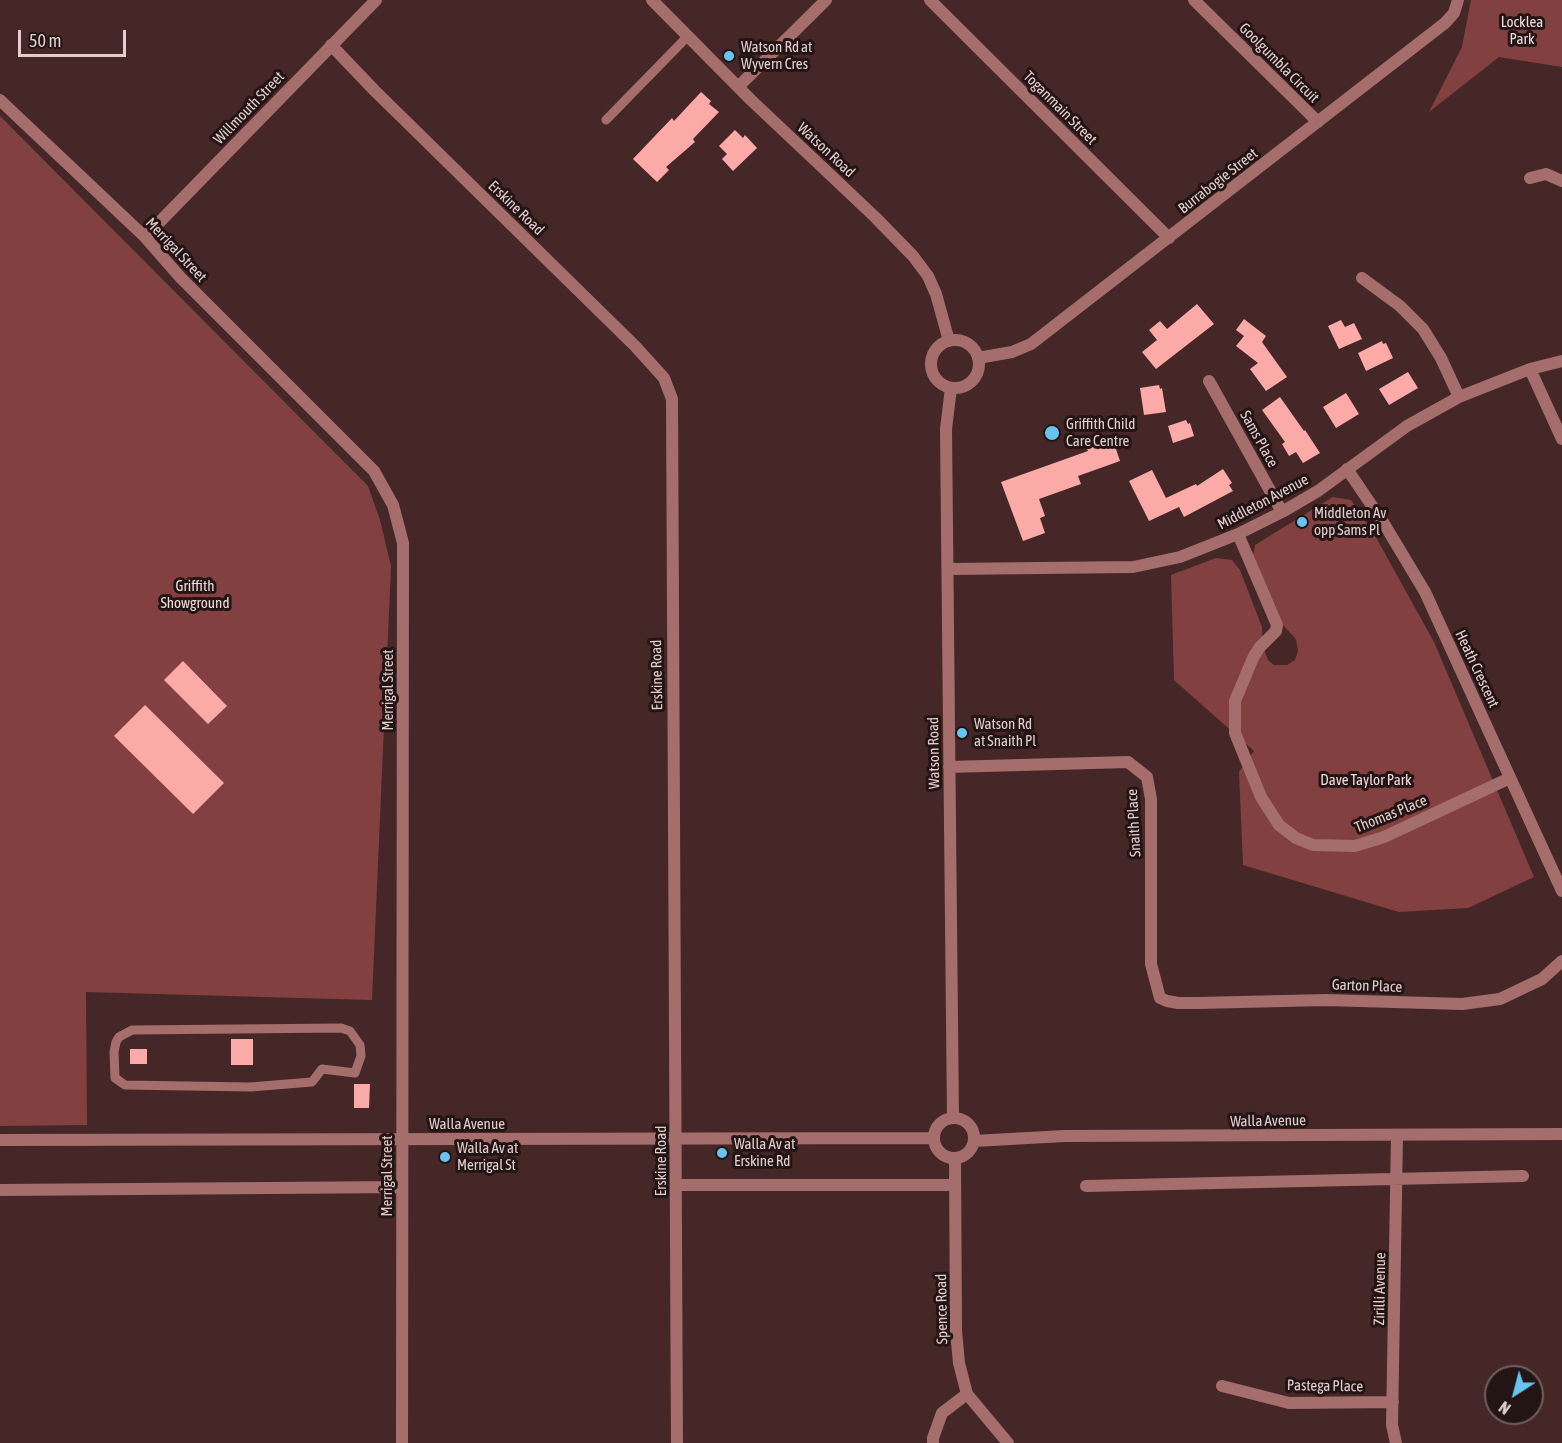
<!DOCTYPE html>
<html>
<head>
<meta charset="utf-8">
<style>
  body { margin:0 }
  #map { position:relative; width:1562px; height:1443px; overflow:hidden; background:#462727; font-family:"Asap Condensed",sans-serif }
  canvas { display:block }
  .north { position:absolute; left:1484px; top:1365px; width:60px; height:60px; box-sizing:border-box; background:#231514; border:2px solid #6f5f5e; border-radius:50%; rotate:216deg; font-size:16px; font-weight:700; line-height:24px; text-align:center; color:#e2cdcc }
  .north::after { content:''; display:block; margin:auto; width:21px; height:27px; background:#67c4f0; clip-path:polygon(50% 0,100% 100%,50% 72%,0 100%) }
  .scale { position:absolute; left:18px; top:30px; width:108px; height:27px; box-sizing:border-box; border:3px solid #e2cdcc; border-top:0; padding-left:8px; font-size:18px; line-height:21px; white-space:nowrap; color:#e2cdcc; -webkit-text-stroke:4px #231514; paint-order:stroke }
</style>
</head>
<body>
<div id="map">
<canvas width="1562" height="1443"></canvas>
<div class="north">N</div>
<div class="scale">50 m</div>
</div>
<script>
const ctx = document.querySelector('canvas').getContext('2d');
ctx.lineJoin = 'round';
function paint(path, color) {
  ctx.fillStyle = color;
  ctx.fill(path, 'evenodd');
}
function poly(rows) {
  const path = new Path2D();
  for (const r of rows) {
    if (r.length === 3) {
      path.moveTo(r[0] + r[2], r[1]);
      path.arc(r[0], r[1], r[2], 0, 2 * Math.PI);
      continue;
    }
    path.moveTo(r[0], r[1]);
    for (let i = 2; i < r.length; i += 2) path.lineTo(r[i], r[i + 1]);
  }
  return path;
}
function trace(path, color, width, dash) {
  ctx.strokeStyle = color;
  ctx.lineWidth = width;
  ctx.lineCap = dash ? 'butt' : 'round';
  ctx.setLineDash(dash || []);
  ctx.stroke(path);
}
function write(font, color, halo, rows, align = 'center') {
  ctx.font = font + ' "Asap Condensed",sans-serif';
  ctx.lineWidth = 6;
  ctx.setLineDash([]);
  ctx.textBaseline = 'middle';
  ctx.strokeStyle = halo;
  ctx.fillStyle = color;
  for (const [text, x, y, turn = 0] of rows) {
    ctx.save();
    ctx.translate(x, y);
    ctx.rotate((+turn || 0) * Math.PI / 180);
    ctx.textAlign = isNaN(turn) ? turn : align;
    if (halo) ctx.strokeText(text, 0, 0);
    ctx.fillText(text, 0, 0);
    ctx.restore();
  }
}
paint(poly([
  [1471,0,1562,0,1562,67,1499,57,1429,112,1462,47],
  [0,116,368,486,380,520,391,566,372,1000,86,992,87,1125,0,1126],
  [1333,497,1351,500,1373,532,1434,642,1534,877,1468,908,1399,912,1243,865,1239,772,1254,751,1174,680,1171,575,1216,558,1232,560,1240,570,1262,627,1263,647,1268,660,1274,665,1287,665,1295,660,1298,651,1296,639,1282,624,1252,561,1255,545]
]), '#834041');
paint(poly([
  [701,92,711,101,709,104,719,112,693,139,695,142,666,167,669,170,657,182,633,159,672,118,674,121],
  [735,130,743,138,745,135,757,148,733,171,722,159,727,154,719,146],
  [1197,304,1214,324,1156,369,1142,352,1157,340,1149,330,1160,321,1167,329],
  [1244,319,1266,336,1262,342,1287,377,1266,391,1250,369,1258,363,1236,346,1244,336,1236,330],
  [1341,320,1345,327,1354,323,1362,339,1339,349,1328,326],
  [1382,341,1383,344,1386,343,1393,358,1366,371,1358,353],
  [1408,372,1418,388,1389,405,1379,389],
  [1159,385,1160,389,1162,388,1166,412,1144,415,1140,388],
  [1346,393,1359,414,1336,428,1323,407],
  [1280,397,1304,431,1305,430,1320,453,1303,463,1296,452,1289,456,1282,444,1285,442,1262,410],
  [1186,420,1188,424,1190,423,1194,436,1173,443,1168,426],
  [1113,440,1120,461,1078,476,1081,484,1039,499,1045,516,1040,518,1045,533,1023,541,1001,482,1088,451,1087,449],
  [1223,469,1232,483,1229,485,1233,491,1184,517,1179,507,1149,521,1129,481,1152,470,1166,498,1196,484,1197,486],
  [183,661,227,706,208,724,164,680],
  [145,705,224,783,193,814,114,736],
  [231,1039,253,1039,253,1065,231,1065],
  [130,1049,147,1049,147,1064,130,1064],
  [354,1084,370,1084,369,1108,354,1108]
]), '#fbaaa8');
trace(poly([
  [606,120,688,36],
  [341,1028,350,1031,360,1045,361,1056,355,1073,322,1069,312,1082,250,1087,125,1085,115,1078,114,1052,116,1042,119,1037,132,1030,341,1028]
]), '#a56e6d', 9);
trace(poly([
  [652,0,751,100,875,217,913,256,928,276,936,294,949,341],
  [930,0,1169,238],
  [1194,0,1318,122],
  [331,45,375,91,635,346,664,378,672,399,677,1443],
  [738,87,826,0],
  [0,100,145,237,180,277,374,471,393,505,403,543,402,1443],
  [1530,178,1546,174,1562,181],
  [145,237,376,0],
  [1362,278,1400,306,1423,329,1441,358,1459,397],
  [955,364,24],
  [978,358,1012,352,1031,344,1445,23,1454,13,1458,0],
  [1530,369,1562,439],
  [1209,381,1282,512],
  [951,388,946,429,953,1118],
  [1347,469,1383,522,1425,592,1562,891],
  [1238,534,1277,625,1276,631,1259,648,1253,658,1235,701,1235,733,1261,797,1279,825,1296,838,1313,845,1355,846,1384,837,1510,778],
  [948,569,1133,567,1180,557,1238,534,1282,512,1318,491,1407,426,1459,397,1530,369,1562,361],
  [949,767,1128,762,1147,777,1151,799,1151,964,1160,998,1167,1001,1178,1003,1198,1003,1326,1000,1462,1004,1500,999,1542,979,1562,961],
  [955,1158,956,1331,959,1363,967,1394,1008,1443],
  [677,1185,954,1185],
  [1086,1186,1523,1176],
  [0,1190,402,1187],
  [1222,1386,1289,1403,1393,1402],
  [933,1443,933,1438,942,1413,967,1394],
  [1396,1443,1392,1425,1397,1135]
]), '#a56e6d', 12);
trace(poly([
  [954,1138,20],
  [0,1140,933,1138],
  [974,1141,1064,1136,1562,1134]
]), '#a56e6d', 12);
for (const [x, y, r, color] of [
  [729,56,6,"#67c4f0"],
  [1052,433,8,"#67c4f0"],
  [1302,522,6,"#67c4f0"],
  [962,733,6,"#67c4f0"],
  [722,1153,6,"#67c4f0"],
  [445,1157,6,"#67c4f0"]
]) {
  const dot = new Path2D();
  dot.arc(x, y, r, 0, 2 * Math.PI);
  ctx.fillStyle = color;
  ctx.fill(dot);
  trace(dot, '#231514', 2);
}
write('15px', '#f1dad9', '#231514', [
  ["Locklea",1522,22],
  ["Park",1522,39],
  ["Griffith",195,586],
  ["Showground",195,603],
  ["Dave Taylor Park",1366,780]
]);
write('15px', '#e2cdcc', '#231514', [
  ["Watson Rd at",741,47],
  ["Wyvern Cres",741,64],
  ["Griffith Child",1066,424],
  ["Care Centre",1066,441],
  ["Middleton Av",1314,513],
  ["opp Sams Pl",1314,530],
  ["Watson Rd",974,724],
  ["at Snaith Pl",974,741],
  ["Walla Av at",734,1144],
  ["Erskine Rd",734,1161],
  ["Walla Av at",457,1148],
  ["Merrigal St",457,1165]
], 'left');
write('15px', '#e2cdcc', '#231514', [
  ["Goolgumbla Circuit",1279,63,45],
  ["Willmouth Street",249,108,-46],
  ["Toganmain Street",1060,108,45],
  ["Watson Road",826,150,43],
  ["Burrabogie Street",1218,181,-38],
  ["Erskine Road",516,208,44],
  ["Merrigal Street",176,250,47],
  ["Sams Place",1259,439,61],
  ["Middleton Avenue",1263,502,-28],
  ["Heath Crescent",1477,669,65],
  ["Erskine Road",657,675,-91],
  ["Merrigal Street",388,690,-90],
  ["Watson Road",934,753,-91],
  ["Thomas Place",1391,814,-22],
  ["Snaith Place",1134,823,-93],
  ["Garton Place",1367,986,2],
  ["Walla Avenue",1268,1121,-1],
  ["Walla Avenue",467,1124],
  ["Erskine Road",661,1161,-90],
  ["Merrigal Street",387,1176,-90],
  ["Zirilli Avenue",1380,1289,-89],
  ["Spence Road",942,1309,-91],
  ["Pastega Place",1325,1386,1]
]);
</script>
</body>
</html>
